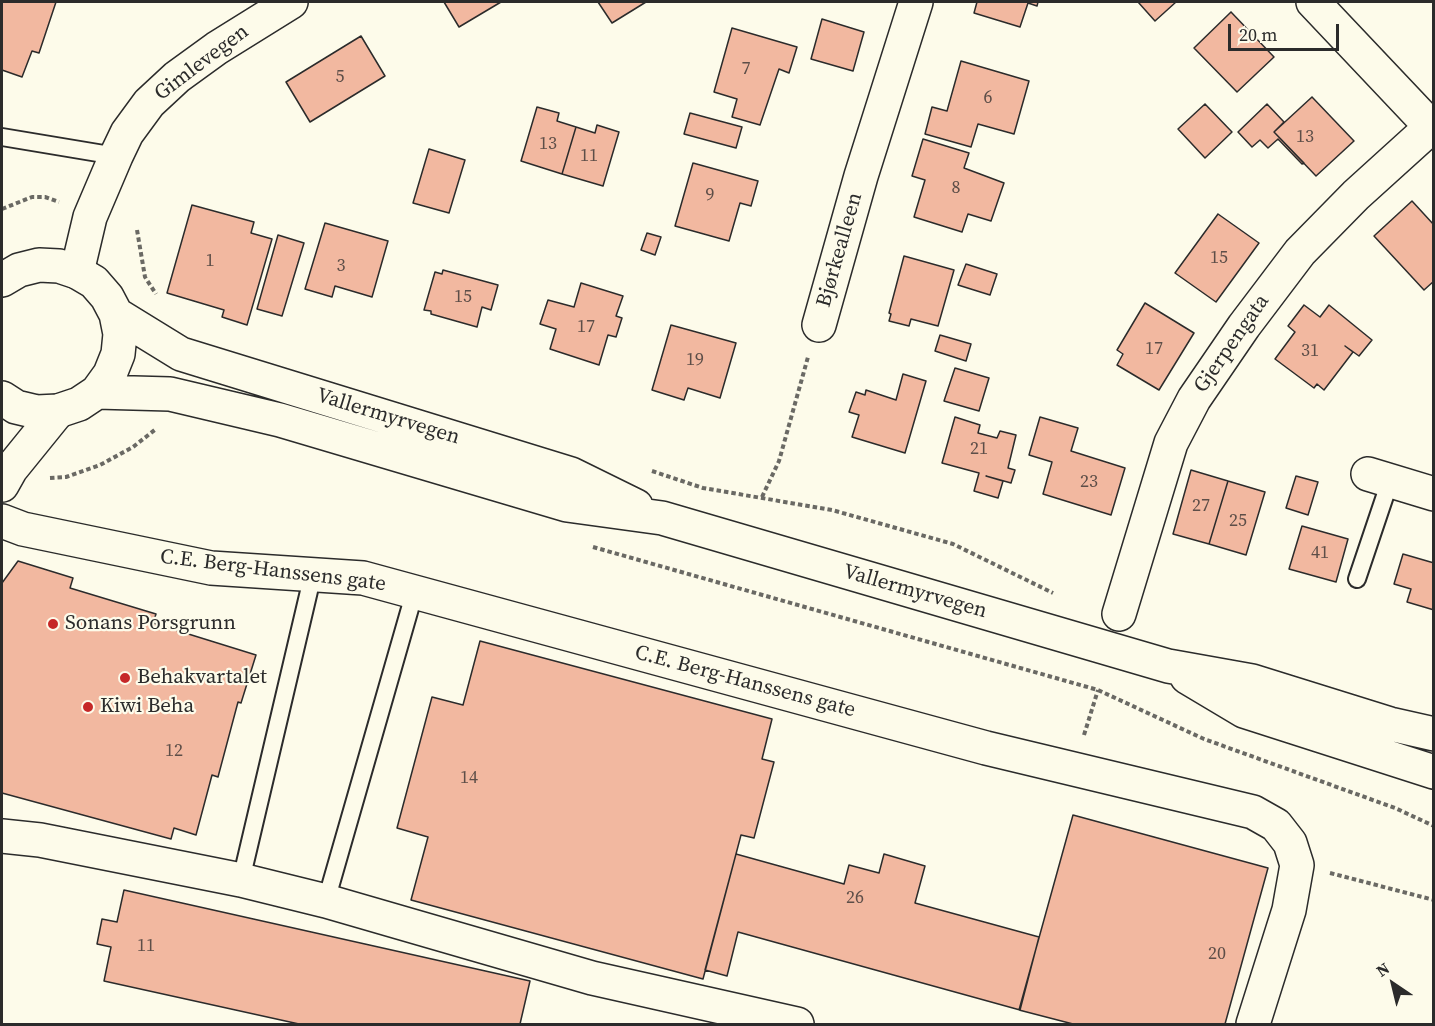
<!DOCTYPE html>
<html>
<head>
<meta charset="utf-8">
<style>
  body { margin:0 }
  #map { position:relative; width:1435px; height:1026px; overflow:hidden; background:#fdfbea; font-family:"Source Serif 4",serif }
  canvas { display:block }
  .frame { position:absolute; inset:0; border:3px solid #2b2b2b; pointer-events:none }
  .north { position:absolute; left:1363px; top:954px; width:60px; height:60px; -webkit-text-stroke:4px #fdfbea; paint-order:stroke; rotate:325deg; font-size:16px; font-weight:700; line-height:24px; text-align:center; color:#2b2b2b }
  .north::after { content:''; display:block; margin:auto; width:21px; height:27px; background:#2b2b2b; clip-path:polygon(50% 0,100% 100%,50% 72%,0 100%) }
  .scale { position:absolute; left:1228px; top:24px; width:111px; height:27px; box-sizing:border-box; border:3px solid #2b2b2b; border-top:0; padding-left:8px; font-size:18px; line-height:21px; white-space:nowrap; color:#2b2b2b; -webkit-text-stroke:4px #fdfbea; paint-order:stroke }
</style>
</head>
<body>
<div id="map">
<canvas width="1435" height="1026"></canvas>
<div class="frame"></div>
<div class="north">N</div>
<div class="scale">20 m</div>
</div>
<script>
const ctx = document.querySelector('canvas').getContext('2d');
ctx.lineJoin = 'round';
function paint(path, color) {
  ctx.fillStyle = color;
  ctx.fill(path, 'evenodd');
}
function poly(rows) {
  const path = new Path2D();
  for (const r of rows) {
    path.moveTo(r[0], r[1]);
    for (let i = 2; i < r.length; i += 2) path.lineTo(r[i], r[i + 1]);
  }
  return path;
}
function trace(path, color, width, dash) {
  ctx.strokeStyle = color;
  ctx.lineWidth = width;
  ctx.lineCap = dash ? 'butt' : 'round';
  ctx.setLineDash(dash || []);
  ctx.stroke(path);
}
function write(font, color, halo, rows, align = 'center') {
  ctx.font = font + ' "Source Serif 4",serif';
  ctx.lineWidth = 4.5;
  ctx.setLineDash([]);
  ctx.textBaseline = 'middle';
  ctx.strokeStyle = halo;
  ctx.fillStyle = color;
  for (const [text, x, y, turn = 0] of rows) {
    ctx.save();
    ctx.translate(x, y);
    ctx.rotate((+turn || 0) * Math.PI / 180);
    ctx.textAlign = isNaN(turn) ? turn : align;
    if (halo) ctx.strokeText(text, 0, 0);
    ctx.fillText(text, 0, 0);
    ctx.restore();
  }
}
const building = poly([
  [2,2,56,2,39,53,32,51,22,77,2,70,2,2],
  [444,2,501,2,459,27,444,2],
  [598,2,646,2,612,23,598,2],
  [977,2,1038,2,1037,6,1028,3,1020,27,974,13,977,2],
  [1138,2,1176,2,1155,21,1138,2],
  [1231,12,1274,57,1237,92,1194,48,1231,12],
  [822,19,864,32,853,71,811,59,822,19],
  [732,28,797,47,789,73,779,69,760,125,732,117,737,99,714,92,732,28],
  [361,36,385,76,310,122,286,82,361,36],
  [961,61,1029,81,1014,134,978,124,971,147,925,134,932,107,947,111,961,61],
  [1312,97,1354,141,1316,176,1274,132,1312,97],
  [1205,104,1232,132,1205,158,1178,129,1205,104],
  [1267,104,1284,122,1274,132,1304,163,1302,164,1278,139,1268,148,1260,140,1252,147,1238,132,1267,104],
  [537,107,559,113,557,121,576,127,562,174,521,161,537,107],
  [690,113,742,127,736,148,684,134,690,113],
  [597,125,619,132,603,186,562,174,576,127,595,133,597,125],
  [923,139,969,153,964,168,1004,183,991,221,968,214,962,232,914,217,925,180,912,176,923,139],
  [429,149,465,160,449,213,413,203,429,149],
  [693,163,758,181,751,206,740,203,729,241,675,226,693,163],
  [1412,201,1434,225,1434,281,1424,290,1374,236,1412,201],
  [192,205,254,222,251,233,272,239,247,325,222,317,224,310,167,293,192,205],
  [1218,214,1259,243,1216,302,1175,273,1218,214],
  [325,223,388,241,372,297,335,286,332,297,305,289,325,223],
  [647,233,661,237,655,255,641,250,647,233],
  [278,235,304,243,282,316,257,309,278,235],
  [904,256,954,270,938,326,911,319,909,326,889,321,891,314,889,313,904,256],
  [966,264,997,274,990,295,958,285,966,264],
  [443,270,498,285,491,310,482,307,477,327,431,314,431,311,424,310,435,272,442,274,443,270],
  [581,283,623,296,616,316,622,318,616,337,608,335,599,365,550,349,556,329,540,324,548,300,574,307,581,283],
  [1145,303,1194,333,1159,390,1117,365,1123,354,1117,350,1145,303],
  [1304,305,1320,317,1329,305,1372,340,1359,356,1345,346,1353,352,1324,390,1317,384,1314,388,1275,359,1295,332,1288,326,1304,305],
  [671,325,736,343,720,398,688,388,684,400,652,390,671,325],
  [940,335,971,344,966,361,935,351,940,335],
  [955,368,989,378,979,411,944,401,955,368],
  [903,374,926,381,905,453,852,437,859,415,849,412,856,392,865,395,866,390,896,400,903,374],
  [955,417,980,425,978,433,997,438,1000,431,1016,435,1008,468,1015,470,1011,483,986,476,1003,481,998,498,974,491,979,473,942,463,955,417],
  [1040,417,1078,428,1071,451,1125,468,1111,515,1043,494,1052,462,1029,455,1040,417],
  [1191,470,1228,481,1209,544,1173,534,1191,470],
  [1296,476,1318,482,1308,515,1286,508,1296,476],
  [1228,481,1265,492,1246,555,1209,544,1228,481],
  [1302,526,1348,539,1336,582,1289,569,1302,526],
  [1403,554,1434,563,1434,610,1407,602,1411,589,1394,584,1403,554],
  [18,561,73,578,70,588,156,614,153,623,256,655,241,703,238,702,218,777,212,775,196,835,174,828,171,839,2,793,2,583,18,561],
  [480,641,772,719,762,759,774,762,754,838,741,835,703,979,411,900,428,837,397,828,432,697,463,705,480,641],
  [1073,815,1268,868,1225,1024,1073,1024,1019,1010,1073,815],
  [736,854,844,884,849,865,879,873,884,854,925,866,915,903,1039,937,1020,1010,738,932,727,976,705,970,736,854],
  [124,890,530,981,520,1024,299,1024,104,981,111,947,97,944,102,919,117,922,124,890]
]);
paint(building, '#f2b8a0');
trace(building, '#2b2b2b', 1.5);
const service = poly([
  [2,137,116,156],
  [1357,579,1390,481],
  [241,880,313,574],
  [326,901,415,591]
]);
const minor = poly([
  [1313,2,1434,130],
  [77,272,90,217,116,156,127,133,149,103,177,77,217,48,291,2],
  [819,325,861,176,916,2],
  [1368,474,1434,494],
  [2,485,11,469,58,411],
  [2,521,23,529,211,568,363,578,986,748,1253,812,1276,825,1290,843,1297,865,1289,910,1253,1024],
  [1119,614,1171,443,1194,399,1244,326,1300,252,1356,195,1431,127],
  [2,836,40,840,241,880,326,901,592,978,797,1024]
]);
const primary = poly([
  [2,280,19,270,39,265,59,266,77,272,94,282,107,297,116,314,120,334,118,354,110,374,97,392,79,404,58,411,37,412,16,407,2,398],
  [116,314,181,354,571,474,636,506],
  [97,392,170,394,280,420,567,505,662,518,1168,666,1252,681,1390,724,1434,734],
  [1187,677,1244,711,1434,772]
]);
trace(service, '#2b2b2b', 20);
trace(minor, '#2b2b2b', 36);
trace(primary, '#2b2b2b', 36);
trace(poly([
  [2,209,32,197,45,197,59,202],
  [137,230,145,277,156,294],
  [652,471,703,488,832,510,953,544,1053,593],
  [50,478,66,477,100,465,133,447,156,429],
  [762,497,779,461,808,357],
  [593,547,1098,690,1204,739,1395,808,1434,826],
  [1084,735,1098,690],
  [1330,873,1434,900]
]), '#6a6964', 4, [4.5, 3]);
trace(service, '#fdfbea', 16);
trace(minor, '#fdfbea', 33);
trace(primary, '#fdfbea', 33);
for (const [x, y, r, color] of [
  [53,624,6,"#c62828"],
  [125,678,6,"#c62828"],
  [88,707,6,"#c62828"]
]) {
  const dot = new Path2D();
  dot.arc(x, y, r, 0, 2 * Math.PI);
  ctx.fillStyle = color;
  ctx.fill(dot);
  trace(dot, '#fdfbea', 2);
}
write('18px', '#5d4e48', null, [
  ["7",746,69],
  ["5",340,77],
  ["6",988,98],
  ["13",1305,137],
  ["13",548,144],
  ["11",589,156],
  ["8",956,188],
  ["9",710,195],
  ["15",1219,258],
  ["1",210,261],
  ["3",341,266],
  ["15",463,297],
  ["17",586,327],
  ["17",1154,349],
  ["31",1310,351],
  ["19",695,360],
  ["21",979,449],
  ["23",1089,482],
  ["27",1201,506],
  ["25",1238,521],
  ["41",1320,553],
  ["12",174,751],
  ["14",469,778],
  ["26",855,898],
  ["11",146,946],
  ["20",1217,954]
]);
write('21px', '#2b2b2b', '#fdfbea', [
  ["Gimlevegen",202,63,-37],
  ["Bjørkealleen",840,250,-74],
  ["Gjerpengata",1232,344,-55],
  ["Vallermyrvegen",388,417,17],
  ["C.E. Berg-Hanssens gate",273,571,7],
  ["Vallermyrvegen",915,592,16],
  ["C.E. Berg-Hanssens gate",745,682,15]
]);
write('21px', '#2b2b2b', '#fdfbea', [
  ["Sonans Porsgrunn",65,624],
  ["Behakvartalet",137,678],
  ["Kiwi Beha",100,707]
], 'left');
</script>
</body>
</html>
